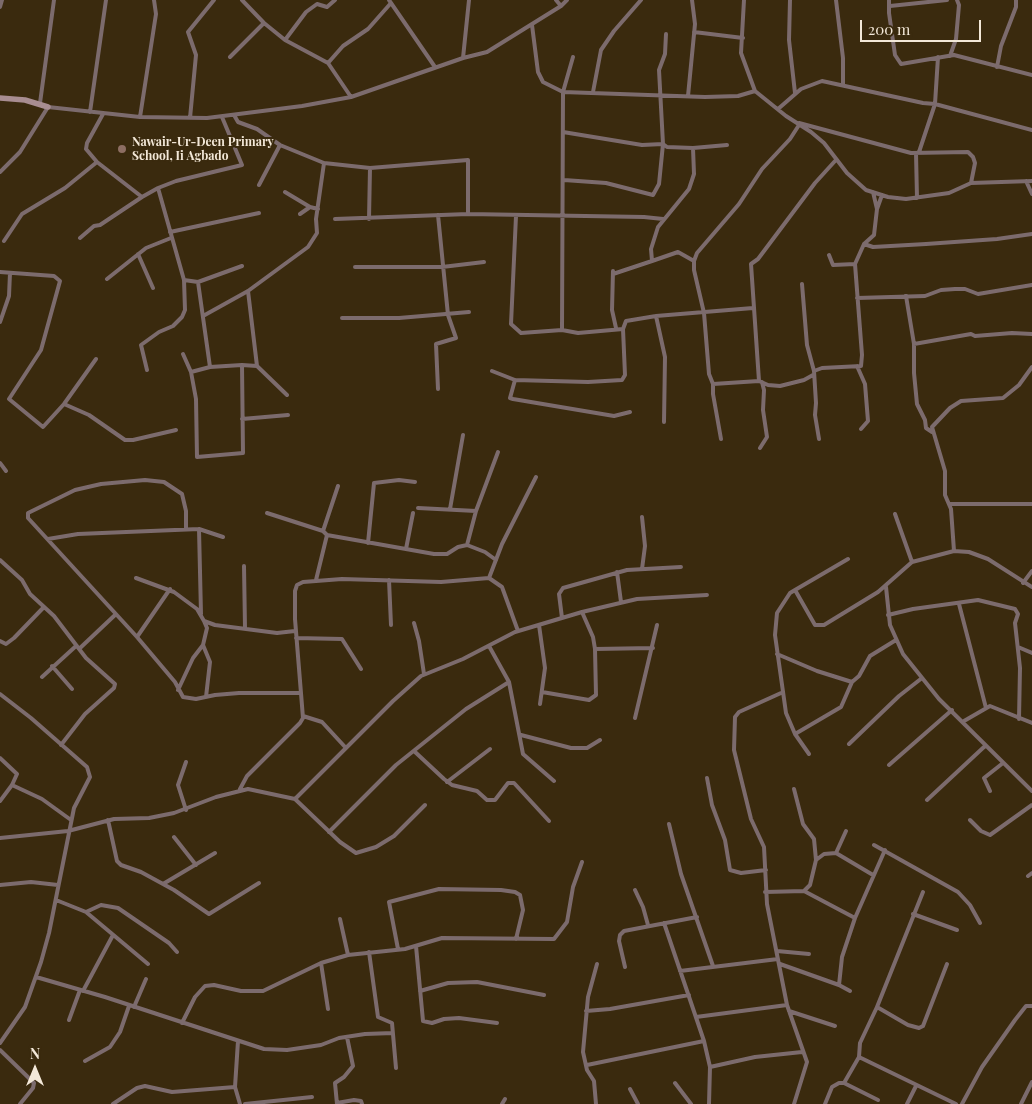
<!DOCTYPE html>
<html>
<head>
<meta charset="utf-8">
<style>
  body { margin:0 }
  #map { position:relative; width:1032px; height:1104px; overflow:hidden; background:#3a2a0e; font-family:"Playfair Display",serif }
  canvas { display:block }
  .north { position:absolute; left:10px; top:1044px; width:50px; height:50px; -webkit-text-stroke:4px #3a2a0e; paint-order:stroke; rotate:0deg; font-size:14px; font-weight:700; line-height:20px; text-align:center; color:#f3e8d8 }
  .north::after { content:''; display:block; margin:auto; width:18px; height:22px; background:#f3e8d8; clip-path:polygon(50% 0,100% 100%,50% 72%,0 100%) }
  .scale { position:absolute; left:860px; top:20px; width:121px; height:22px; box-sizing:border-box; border:2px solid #f3e8d8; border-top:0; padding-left:6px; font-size:15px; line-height:18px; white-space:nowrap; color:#f3e8d8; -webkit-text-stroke:4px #3a2a0e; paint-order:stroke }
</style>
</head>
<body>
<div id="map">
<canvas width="1032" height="1104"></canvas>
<div class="north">N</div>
<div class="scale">200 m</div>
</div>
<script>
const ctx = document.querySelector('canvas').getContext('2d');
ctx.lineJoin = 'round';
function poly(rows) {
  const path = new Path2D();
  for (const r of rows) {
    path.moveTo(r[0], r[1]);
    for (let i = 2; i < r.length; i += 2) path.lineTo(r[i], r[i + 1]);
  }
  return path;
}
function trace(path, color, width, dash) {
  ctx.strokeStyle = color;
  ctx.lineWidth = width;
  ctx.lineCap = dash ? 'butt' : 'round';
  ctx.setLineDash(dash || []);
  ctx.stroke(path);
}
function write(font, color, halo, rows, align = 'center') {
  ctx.font = font + ' "Playfair Display",serif';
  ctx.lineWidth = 4;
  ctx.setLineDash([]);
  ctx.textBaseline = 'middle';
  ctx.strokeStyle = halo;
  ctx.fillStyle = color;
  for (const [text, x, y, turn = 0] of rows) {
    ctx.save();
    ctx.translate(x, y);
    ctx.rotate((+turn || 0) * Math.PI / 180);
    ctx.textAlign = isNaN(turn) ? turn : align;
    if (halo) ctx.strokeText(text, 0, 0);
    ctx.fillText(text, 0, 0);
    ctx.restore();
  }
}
trace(poly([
  [242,0,264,23,285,40,328,63,351,97],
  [389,0,435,67],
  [556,0,561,6],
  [744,0,741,53,755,91,786,116,811,132,824,143,847,173,866,190,888,197,906,199,949,193,971,183,1032,181],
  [790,0,789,40,795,93],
  [836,0,843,58,843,84],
  [889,0,889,13,895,55,901,64,954,55,1032,75],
  [890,6,947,0],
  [0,7,2,0],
  [532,25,538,72,543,82,563,92,705,97,738,96,755,91],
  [694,32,743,38],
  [285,40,306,12,317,4,327,7,335,0],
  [950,56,956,39,959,5,957,0],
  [230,57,264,23],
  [463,58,469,0],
  [328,63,343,46,368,29,391,3],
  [997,67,1001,46,1016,7,1016,0],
  [593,92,601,50,614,31,641,0],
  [688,96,695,24,692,0],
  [40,103,54,0],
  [778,109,801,89,822,81,923,103,935,104,1032,130],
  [90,112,106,0],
  [103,114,87,143,86,149,97,162,142,197,158,188,184,280,198,282,210,367],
  [234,115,238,122,257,129,280,145,324,163,370,168,468,160,468,214],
  [140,117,156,14,154,0],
  [190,118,196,55,188,32,214,0],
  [799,123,911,153,968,152,973,157,975,163,971,183],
  [563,132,642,145,663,144,667,147,693,148,727,145],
  [919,152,935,104,938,57],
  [916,153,917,198],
  [0,172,20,152,48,107,140,117,207,118,302,106,351,97,463,58,487,52,561,6,567,0],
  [564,180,606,183,653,195,659,184,663,144,659,70,665,54,666,34],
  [1026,181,1032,194],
  [259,185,280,145],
  [158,188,176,181,242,165,222,117],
  [285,192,310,207],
  [873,192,877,209],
  [300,214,310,207,318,209],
  [516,216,511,324,521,333,562,330,578,333,623,329,626,321,656,316,753,308],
  [335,219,468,214,644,217,663,219],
  [369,219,370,168],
  [170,232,259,213],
  [80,238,94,226,100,225,142,197],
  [4,241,22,214,65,188,97,162],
  [864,244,873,247,926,244,997,239,1032,234],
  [138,254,153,288],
  [829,255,833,265,855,264],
  [652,261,678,252,694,261],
  [355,267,442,267,484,262],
  [613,271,612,310,616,328],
  [0,272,54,276,60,281,41,350,9,399,43,427,64,404,96,359],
  [613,274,652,261,651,249,658,227,689,189,694,174,693,148],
  [107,279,146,248,171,238],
  [198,282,242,266],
  [802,284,807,345,814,371,816,403,815,415,819,439],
  [248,291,257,366,287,395],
  [906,296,914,344,914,373,917,404,925,420,926,428,932,432],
  [857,298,925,296,941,290,955,289,965,289,978,294,1032,285],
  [203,316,248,291,308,247,317,233,316,219,324,163],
  [656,316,665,357,664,422],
  [342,318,399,318,469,312],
  [0,322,9,296,10,273],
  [562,330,563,92,573,57],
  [914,344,971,334,975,336,1012,333,1032,334],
  [183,354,191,372],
  [242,365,243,453,197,457,196,399,191,372,210,367,242,365,257,366],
  [857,366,865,384,868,421,861,429],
  [147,370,141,345,159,332,173,326,182,317,185,310,184,280],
  [492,371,515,380,588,382,622,380,625,375,623,329],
  [814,371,822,368,861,366,862,355,855,264,864,244,874,235,877,209,882,195],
  [515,380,510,398,513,399,614,416,630,412],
  [759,381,751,264,758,259,815,183,835,161],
  [713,384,759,381,768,385,780,386,804,380,813,375],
  [438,389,436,344,456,338,448,315,438,215],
  [64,404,89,415,125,440,133,440,176,430],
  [242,419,288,415],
  [721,439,713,394,713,384,709,374,704,313,694,270,694,261,697,253,739,204,762,169,790,139,799,125],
  [760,448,767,437,763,410,764,390,762,382],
  [0,463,6,471],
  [949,504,1032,504],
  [418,508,476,511],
  [450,509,463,435],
  [267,513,323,531,327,535,434,554,447,554,458,547,467,545,485,552,496,560],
  [895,514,912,562],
  [642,517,645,546,642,569],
  [186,529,186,511,182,494,164,482,145,480,101,484,75,490,28,513,28,518,137,637,175,682,183,697,196,699,215,695,239,693,301,693],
  [199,529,223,537],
  [323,531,338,486],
  [48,539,78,534,199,529,201,614],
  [368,543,374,483,399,480,415,482],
  [467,545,476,511,498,452],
  [406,549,413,513],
  [954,551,951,509,945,495,945,471,932,427,950,408,961,401,1003,398,1019,385,1032,367],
  [848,559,795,590,815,625,824,625,878,592,912,562,954,551,969,552,988,559,1032,587],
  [0,560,22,580,30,594,54,616,86,658,115,684,114,688,85,714,61,745],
  [244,566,245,628],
  [617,572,621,602],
  [136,578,174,592,197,609,204,621,215,625,277,633,295,631],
  [489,578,502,544,536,477],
  [316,580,327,535],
  [389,580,391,625],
  [1023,583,1032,571],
  [886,587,890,625,903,654,939,699,1032,791],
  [795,590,790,593,777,613,775,635,786,713,795,734,809,754],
  [959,604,986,708],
  [888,615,913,609,978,600,1015,609,1018,614,1015,623,1020,668,1019,719],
  [562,618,559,594,563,588,627,570,681,567],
  [414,623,419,641,424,674],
  [539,625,545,668,540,704],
  [137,637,170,589],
  [296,638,342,639,361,669],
  [0,641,6,644,14,638,43,608],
  [203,645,210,662,206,697],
  [489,646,509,682,523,754,554,781],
  [1018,647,1032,653],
  [79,649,115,615],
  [595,649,653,648],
  [777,654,817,671,852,682],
  [52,666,72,689],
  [42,677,76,646],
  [178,690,193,658,203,645,207,628,204,621],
  [542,692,589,700,596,695,595,649,593,637,582,612],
  [781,693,739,712,735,717,734,750,751,819,764,847,767,904,787,1005,807,1062,794,1104],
  [0,694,31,718,87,767,90,777,74,808,49,933,41,962,25,1007,0,1043],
  [303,716,322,722,346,748],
  [635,718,657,625],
  [964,721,990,706,1032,723],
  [795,734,841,707,852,682,859,676,870,656,896,640],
  [521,735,571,748,587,748,600,740],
  [849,744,899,696,922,678],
  [414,751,444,779,452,785,477,791,487,800,495,800,508,783,514,783,549,821],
  [0,758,17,774,12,785,0,801],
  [186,762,178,785,186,810],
  [889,765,952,710],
  [707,778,712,805,725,840,730,870,741,873,766,870],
  [447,782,490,749],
  [12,785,42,799,71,820],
  [240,789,247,776,300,723,303,718,295,619,295,591,297,585,303,582,342,579,441,582,489,578,502,587,518,631],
  [794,789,803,824,814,839,816,860],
  [990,791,984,778,1003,763],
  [295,799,393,701,421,676,463,659,515,632,582,612,637,599,707,595],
  [927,800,985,746],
  [108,820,117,861,121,865,141,872,174,890,209,914,259,883],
  [970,820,981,831,990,835,1032,805],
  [669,824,681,874,713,966],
  [329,832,396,765,466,709,509,682],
  [174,837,196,865],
  [0,838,68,831,114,819,149,818,174,813,216,797,248,789,295,799,340,842,356,853,376,847,394,836,425,805],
  [874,845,958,892,970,905,980,923],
  [836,853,846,831],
  [1028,876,1032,873],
  [163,884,215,853],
  [0,885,31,882,58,885],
  [635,890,643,907,648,925],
  [804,891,810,885,816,860,824,854,836,853,873,875],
  [765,892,804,891,855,918],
  [923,892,877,1007,860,1043,859,1057,956,1104],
  [56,900,86,912,148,964],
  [86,912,101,905,118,908,169,943,177,952],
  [913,914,957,930],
  [340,919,348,955],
  [664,923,704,1041,710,1067,709,1104],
  [416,946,423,1021,432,1023,444,1019,459,1018,497,1023],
  [398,949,389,902,439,889,501,890,515,892,520,895,523,910,516,939],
  [777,951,809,954],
  [369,952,378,1017,392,1023,396,1068],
  [321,963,328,1009],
  [780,964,839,985,850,991],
  [625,967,619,941,620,935,624,931,697,917],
  [680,971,778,959],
  [36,977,105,997,264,1049,287,1050,321,1045,339,1038,365,1034,393,1033],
  [839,985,842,957,855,918,885,850],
  [83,991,113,935],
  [420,991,448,983,477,982,544,995],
  [134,1007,146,979],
  [877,1007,908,1025,919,1028,923,1026,947,964],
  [586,1011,610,1009,689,995],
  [789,1011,835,1026],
  [696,1017,787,1005],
  [69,1020,80,990],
  [182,1023,195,997,205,986,214,985,241,991,263,991,321,963,348,955,405,949,442,938,554,939,567,922,573,887,582,862],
  [238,1041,235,1087,240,1104],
  [0,1050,34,1083,33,1088,20,1104],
  [85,1061,110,1047,120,1032,129,1006],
  [587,1065,704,1041],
  [710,1067,755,1057,802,1052],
  [675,1083,691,1104],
  [844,1083,859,1057],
  [630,1089,638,1104],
  [337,1103,354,1100,361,1101,362,1104],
  [113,1104,137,1088,145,1086,172,1092,235,1087],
  [245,1104,312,1097],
  [337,1104,335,1083,344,1077,353,1066,347,1037],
  [502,1104,505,1099],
  [596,1104,594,1081,587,1070,583,1052,588,997,597,964],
  [825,1104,832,1087,839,1083,844,1083,878,1100],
  [907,1104,916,1086],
  [962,1104,982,1067,1015,1020,1026,1006,1032,1006],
  [1021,1104,1032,1082]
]), '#7c6b6d', 4);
trace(poly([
  [0,98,25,100,48,107]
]), '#a88d91', 5.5);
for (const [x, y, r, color] of [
  [122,149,5,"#8d6e63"]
]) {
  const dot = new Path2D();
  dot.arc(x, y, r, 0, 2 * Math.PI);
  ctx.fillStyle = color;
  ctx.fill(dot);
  trace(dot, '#3a2a0e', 2);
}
write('bold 12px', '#f3e8d8', '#3a2a0e', [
  ["Nawair-Ur-Deen Primary",132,142],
  ["School, Ii Agbado",132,156]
], 'left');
</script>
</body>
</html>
